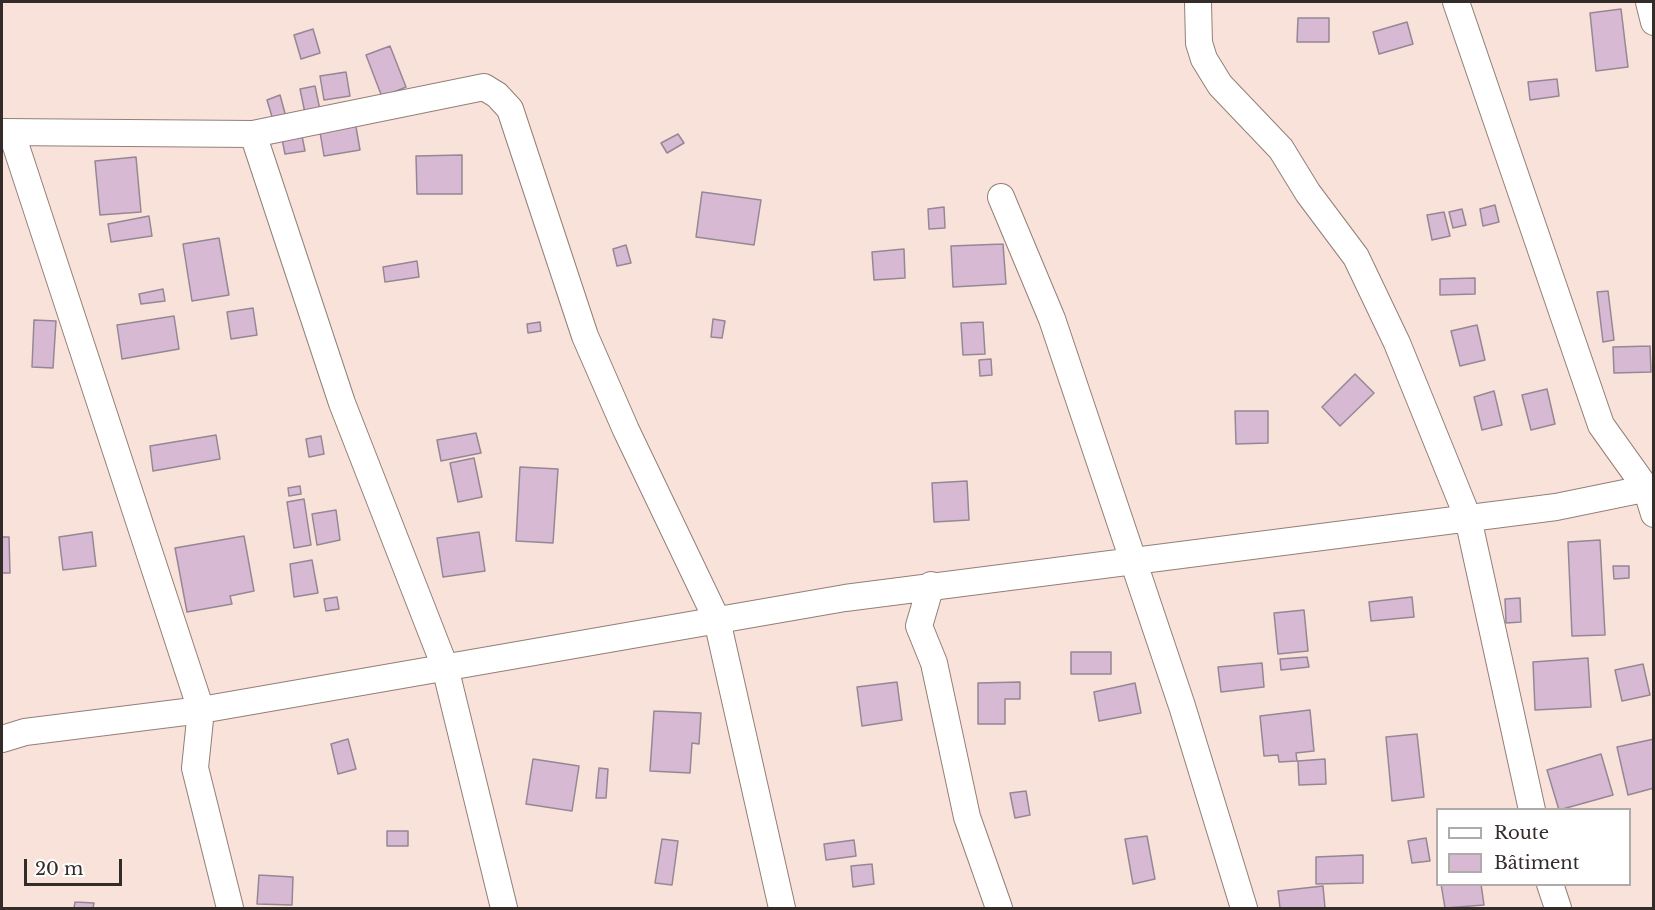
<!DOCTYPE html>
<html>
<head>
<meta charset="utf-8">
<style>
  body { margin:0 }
  #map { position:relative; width:1655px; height:910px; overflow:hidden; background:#f9e2d9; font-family:"Libre Baskerville",serif }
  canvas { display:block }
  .frame { position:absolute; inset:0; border:3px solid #342c29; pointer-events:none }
  .legend { position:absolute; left:1436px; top:808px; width:195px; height:78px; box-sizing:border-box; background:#fff; border:2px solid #aeaba9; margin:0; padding:8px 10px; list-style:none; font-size:18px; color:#342c29 }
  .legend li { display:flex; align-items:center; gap:12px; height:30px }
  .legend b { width:30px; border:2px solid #aeaba9 }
  .scale { position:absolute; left:24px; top:859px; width:98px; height:27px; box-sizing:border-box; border:3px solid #342c29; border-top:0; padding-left:8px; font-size:18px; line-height:21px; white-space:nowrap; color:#342c29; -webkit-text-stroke:4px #fff; paint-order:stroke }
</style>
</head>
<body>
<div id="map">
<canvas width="1655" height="910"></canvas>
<div class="frame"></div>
<ul class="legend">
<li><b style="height:8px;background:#fff"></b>Route</li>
<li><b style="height:16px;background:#d7b9d4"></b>Bâtiment</li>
</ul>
<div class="scale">20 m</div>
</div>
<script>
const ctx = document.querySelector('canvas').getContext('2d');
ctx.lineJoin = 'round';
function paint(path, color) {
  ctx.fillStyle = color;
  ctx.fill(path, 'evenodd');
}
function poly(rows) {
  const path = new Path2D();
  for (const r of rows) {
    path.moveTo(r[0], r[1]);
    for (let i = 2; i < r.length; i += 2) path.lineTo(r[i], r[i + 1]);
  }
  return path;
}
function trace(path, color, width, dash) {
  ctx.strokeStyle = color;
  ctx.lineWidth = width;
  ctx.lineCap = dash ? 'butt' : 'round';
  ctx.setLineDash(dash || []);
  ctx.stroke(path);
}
const building = poly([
  [1621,9,1628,67,1596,71,1590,13,1621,9],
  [1298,18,1329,18,1329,42,1297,42,1298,18],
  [1407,22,1413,44,1379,54,1373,32,1407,22],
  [313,29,320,53,301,59,294,35,313,29],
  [390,46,406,87,382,97,366,55,390,46],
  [346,72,350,96,324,100,320,76,346,72],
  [1557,79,1559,96,1530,100,1528,82,1557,79],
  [315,86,320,110,305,113,300,89,315,86],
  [280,95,286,117,273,120,267,100,280,95],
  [355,121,360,150,324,156,319,126,355,121],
  [678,134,684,143,667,153,661,143,678,134],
  [302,136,305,151,285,154,282,139,302,136],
  [462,155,462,194,417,194,416,156,462,155],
  [136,157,141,212,100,215,95,161,136,157],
  [702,192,761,200,754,245,696,237,702,192],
  [1495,205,1499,222,1483,226,1480,209,1495,205],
  [944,207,945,228,929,229,928,209,944,207],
  [1462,209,1466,225,1453,228,1449,212,1462,209],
  [1444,212,1450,236,1432,240,1427,215,1444,212],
  [149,216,152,236,111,242,108,224,149,216],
  [219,238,229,295,192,301,183,244,219,238],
  [1003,244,1006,284,953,287,951,246,1003,244],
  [626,245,631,263,617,266,613,249,626,245],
  [904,249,905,278,874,280,872,252,904,249],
  [417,261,419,277,385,282,383,267,417,261],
  [1475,278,1475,294,1440,295,1440,279,1475,278],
  [163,289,165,301,141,304,139,294,163,289],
  [1608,291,1614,340,1603,342,1597,292,1608,291],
  [253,308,257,335,231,339,227,312,253,308],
  [174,316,179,349,122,359,117,325,174,316],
  [713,319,725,321,722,338,711,337,713,319],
  [34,320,56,321,53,368,32,367,34,320],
  [540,322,541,331,528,333,527,324,540,322],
  [983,322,985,354,963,355,961,323,983,322],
  [1477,325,1485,360,1460,366,1451,331,1477,325],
  [1650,346,1651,372,1614,373,1613,347,1650,346],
  [991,359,992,375,980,376,979,360,991,359],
  [1355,374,1374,393,1340,426,1322,407,1355,374],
  [1547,389,1555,424,1531,430,1522,395,1547,389],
  [1494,391,1502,425,1482,430,1474,397,1494,391],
  [1235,411,1268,411,1268,443,1236,444,1235,411],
  [476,433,481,453,441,461,437,440,476,433],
  [216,435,220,459,153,471,150,446,216,435],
  [321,436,324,454,309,457,306,439,321,436],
  [474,458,482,497,458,502,450,463,474,458],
  [520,467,558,469,553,543,516,541,520,467],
  [967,481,969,520,934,522,932,483,967,481],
  [300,486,301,494,289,496,288,488,300,486],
  [304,499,311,545,294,548,287,502,304,499],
  [336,510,340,540,317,545,312,514,336,510],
  [92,532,96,566,63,570,59,537,92,532],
  [479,532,485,571,443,577,437,538,479,532],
  [244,536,254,591,230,596,232,604,187,612,175,548,244,536],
  [2,537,9,537,10,573,2,573,2,537],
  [1600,540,1605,635,1572,636,1568,542,1600,540],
  [312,560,318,593,294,597,290,564,312,560],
  [1613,566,1629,566,1629,578,1614,579,1613,566],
  [337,597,339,609,326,611,324,599,337,597],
  [1412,597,1414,617,1371,621,1369,602,1412,597],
  [1520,598,1521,622,1506,623,1505,599,1520,598],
  [1304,610,1308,651,1278,654,1274,613,1304,610],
  [1071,652,1111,652,1111,674,1071,674,1071,652],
  [1307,657,1309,667,1281,670,1280,659,1307,657],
  [1588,658,1591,707,1535,710,1533,662,1588,658],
  [1262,663,1264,687,1221,692,1218,667,1262,663],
  [1643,664,1650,695,1622,701,1615,670,1643,664],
  [897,682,902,720,862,726,857,687,897,682],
  [1020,682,1020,699,1005,699,1005,724,978,724,978,683,1020,682],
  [1135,683,1141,713,1099,721,1094,692,1135,683],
  [1310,710,1314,751,1296,753,1297,761,1279,762,1278,755,1264,756,1260,716,1310,710],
  [654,711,701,713,699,744,692,743,690,773,650,771,654,711],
  [1417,734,1424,797,1392,801,1386,737,1417,734],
  [348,739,356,769,338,774,331,744,348,739],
  [1654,739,1654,788,1628,795,1617,747,1654,739],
  [1601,754,1613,795,1559,810,1547,770,1601,754],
  [533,759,579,766,572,811,526,804,533,759],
  [1325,759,1326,784,1299,785,1298,761,1325,759],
  [599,768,608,769,606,798,596,798,599,768],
  [1026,791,1030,815,1015,818,1010,793,1026,791],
  [387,831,408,831,408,846,387,846,387,831],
  [1147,836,1155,879,1133,884,1125,839,1147,836],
  [1426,838,1430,861,1412,863,1408,841,1426,838],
  [662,839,678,841,672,885,655,883,662,839],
  [854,840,856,856,826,860,824,844,854,840],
  [1363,855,1363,883,1316,884,1316,857,1363,855],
  [872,864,874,884,853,887,851,866,872,864],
  [259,875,293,877,292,905,257,904,259,875],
  [1441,884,1481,884,1484,905,1445,908,1441,884],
  [1323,886,1325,908,1280,908,1278,891,1323,886],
  [75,902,94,903,93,908,74,908,75,902]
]);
paint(building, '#d7b9d4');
trace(building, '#968795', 1.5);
const street = poly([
  [1198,2,1199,43,1204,59,1220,85,1281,149,1308,193,1356,257,1397,343,1468,518,1532,810],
  [1456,2,1601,425,1646,488,1654,514],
  [1649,2,1654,22],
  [2,132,253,134,484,87,497,95,510,109,585,336,626,430,717,620,782,908],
  [12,134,201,710,195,768,230,908],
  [253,134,342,403,445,667,504,908],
  [1001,197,1052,319,1182,706,1244,908],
  [931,585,919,626,934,663,967,817,999,908],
  [2,739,25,732,201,710,845,598,1556,507,1654,487],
  [1550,884,1558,908]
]);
trace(street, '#937f77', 28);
trace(street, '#fff', 26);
</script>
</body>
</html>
